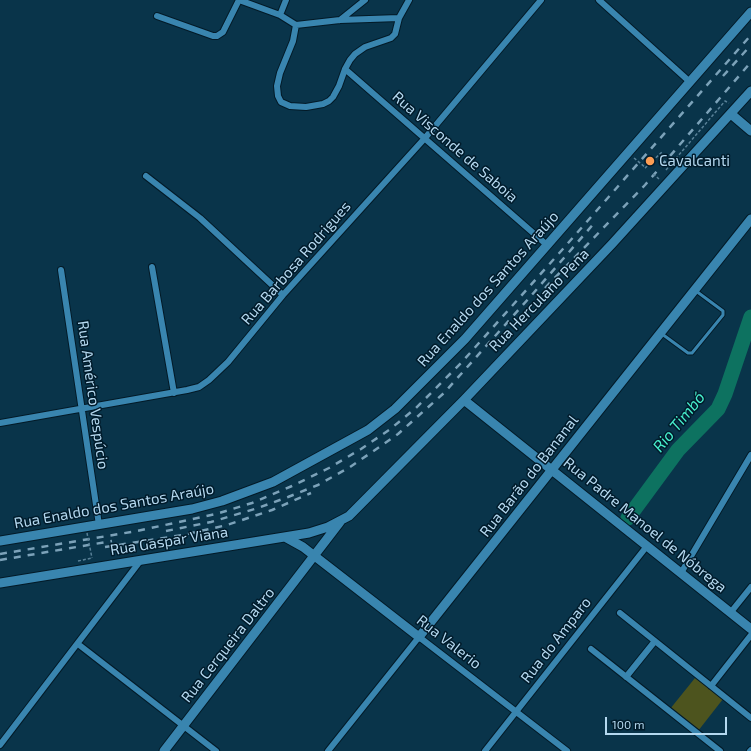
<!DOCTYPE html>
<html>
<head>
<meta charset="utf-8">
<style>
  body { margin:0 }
  #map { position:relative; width:751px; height:751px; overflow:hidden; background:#09344a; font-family:"Exo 2",sans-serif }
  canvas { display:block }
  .scale { position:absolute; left:605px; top:717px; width:122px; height:18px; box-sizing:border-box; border:2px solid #b4d8ef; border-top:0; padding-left:5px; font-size:12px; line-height:14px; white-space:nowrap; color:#b4d8ef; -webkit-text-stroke:3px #001b2b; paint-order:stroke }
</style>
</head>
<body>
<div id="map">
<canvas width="751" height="751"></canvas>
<div class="scale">100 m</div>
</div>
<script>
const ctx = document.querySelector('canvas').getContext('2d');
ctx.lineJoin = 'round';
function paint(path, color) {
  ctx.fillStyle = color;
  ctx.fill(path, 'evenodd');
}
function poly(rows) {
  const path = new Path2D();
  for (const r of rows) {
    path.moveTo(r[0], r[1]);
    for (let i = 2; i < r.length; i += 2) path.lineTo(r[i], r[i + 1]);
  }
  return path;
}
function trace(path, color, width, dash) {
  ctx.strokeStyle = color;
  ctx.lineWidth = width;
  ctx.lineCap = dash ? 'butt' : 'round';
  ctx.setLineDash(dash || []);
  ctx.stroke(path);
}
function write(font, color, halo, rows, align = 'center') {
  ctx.font = font + ' "Exo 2",sans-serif';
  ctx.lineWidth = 3;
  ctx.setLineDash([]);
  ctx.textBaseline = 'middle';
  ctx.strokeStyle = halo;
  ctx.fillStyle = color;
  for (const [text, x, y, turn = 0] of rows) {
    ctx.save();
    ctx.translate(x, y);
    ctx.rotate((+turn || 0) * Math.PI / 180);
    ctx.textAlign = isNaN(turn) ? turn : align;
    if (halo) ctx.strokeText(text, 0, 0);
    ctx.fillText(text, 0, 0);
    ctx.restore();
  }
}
paint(poly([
  [695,678,723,699,698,731,670,709]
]), '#4d541e');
trace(poly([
  [628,518,678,450,718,409,725,394,751,317]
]), '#0d7260', 15);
const lane = poly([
  [662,334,688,353,692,353,723,315,723,311,696,291]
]);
const street = poly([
  [239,0,280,15,296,25,340,20,399,18,395,34,391,38,365,47,355,54,350,60,345,69,339,86,333,97,329,101,323,104,306,107,290,106,281,102,278,96,277,86,280,73,293,41,296,25],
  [599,0,690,82],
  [280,15,286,0],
  [157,16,213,36,217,36,223,32,239,0],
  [399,18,409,0],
  [340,20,365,0],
  [345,69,547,245],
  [146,176,200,218,283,295],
  [152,267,174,393],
  [61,270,99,525],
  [0,423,187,390,199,387,209,380,228,362,283,295,425,138,541,0],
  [681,573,751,455],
  [731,612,751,587],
  [620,613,751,718],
  [78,644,216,751],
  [591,649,720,751],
  [626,677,655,641],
  [711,686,751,635],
  [0,745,141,560],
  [328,751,419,637,567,751],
  [485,751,647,546],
  [750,751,751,750]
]);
const secondary = poly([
  [731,114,751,131],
  [464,400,751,629],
  [285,537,303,547,419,637,751,219],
  [0,541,192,509,222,501,273,482,368,430,395,409,465,339,751,12],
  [0,583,309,533,328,527,349,516,464,400,612,244,751,91],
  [164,751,340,522]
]);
trace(lane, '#031a27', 5);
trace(street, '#031a27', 8);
trace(secondary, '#031a27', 11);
trace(poly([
  [645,168,663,151],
  [666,170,725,101,729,103],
  [78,561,92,558]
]), '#598198', 1.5, [3, 2]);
trace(lane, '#3985af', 3);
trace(street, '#3985af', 6);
trace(secondary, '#3985af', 9);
trace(poly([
  [723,76,751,45],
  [545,288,645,185,751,62],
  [166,531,211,522,258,508,288,497,318,485,350,467,375,450,398,434,444,393,530,297,596,221],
  [105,547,183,535,227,525,272,510,311,493],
  [0,554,137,531,216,514,252,503,292,486,329,468,361,449,389,430,416,408,462,362,562,250,751,35],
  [0,560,112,541]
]), '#7ca2b9', 2.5, [7, 7]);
trace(poly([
  [634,158,646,168],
  [653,174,659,179],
  [87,533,92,558]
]), '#598198', 1.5, [3, 2]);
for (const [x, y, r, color] of [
  [650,161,5,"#fc9d54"]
]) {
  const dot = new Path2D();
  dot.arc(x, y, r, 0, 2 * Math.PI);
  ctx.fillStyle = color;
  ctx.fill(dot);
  trace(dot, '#001b2b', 1.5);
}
write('15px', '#b4d8ef', '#001b2b', [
  ["Rua Visconde de Saboia",455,147,41],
  ["Rua Barbosa Rodrigues",296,263,-49],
  ["Rua Enaldo dos Santos Araújo",488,289,-48],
  ["Rua Herculano Pena",539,300,-46],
  ["Rua Américo Vespúcio",93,395,82],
  ["Rua Barão do Bananal",529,476,-52],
  ["Rua Enaldo dos Santos Araújo",114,506,-10],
  ["Rua Padre Manoel de Nóbrega",645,525,39],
  ["Rua Gaspar Viana",169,541,-9],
  ["Rua do Amparo",556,640,-52],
  ["Rua Valerio",449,642,38],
  ["Rua Cerqueira Daltro",228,645,-52]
]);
write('15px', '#b4d8ef', '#001b2b', [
  ["Cavalcanti",659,161]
], 'left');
write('italic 16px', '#47efcd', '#001b2b', [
  ["Rio Timbó",679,422,-51]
]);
</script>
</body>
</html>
